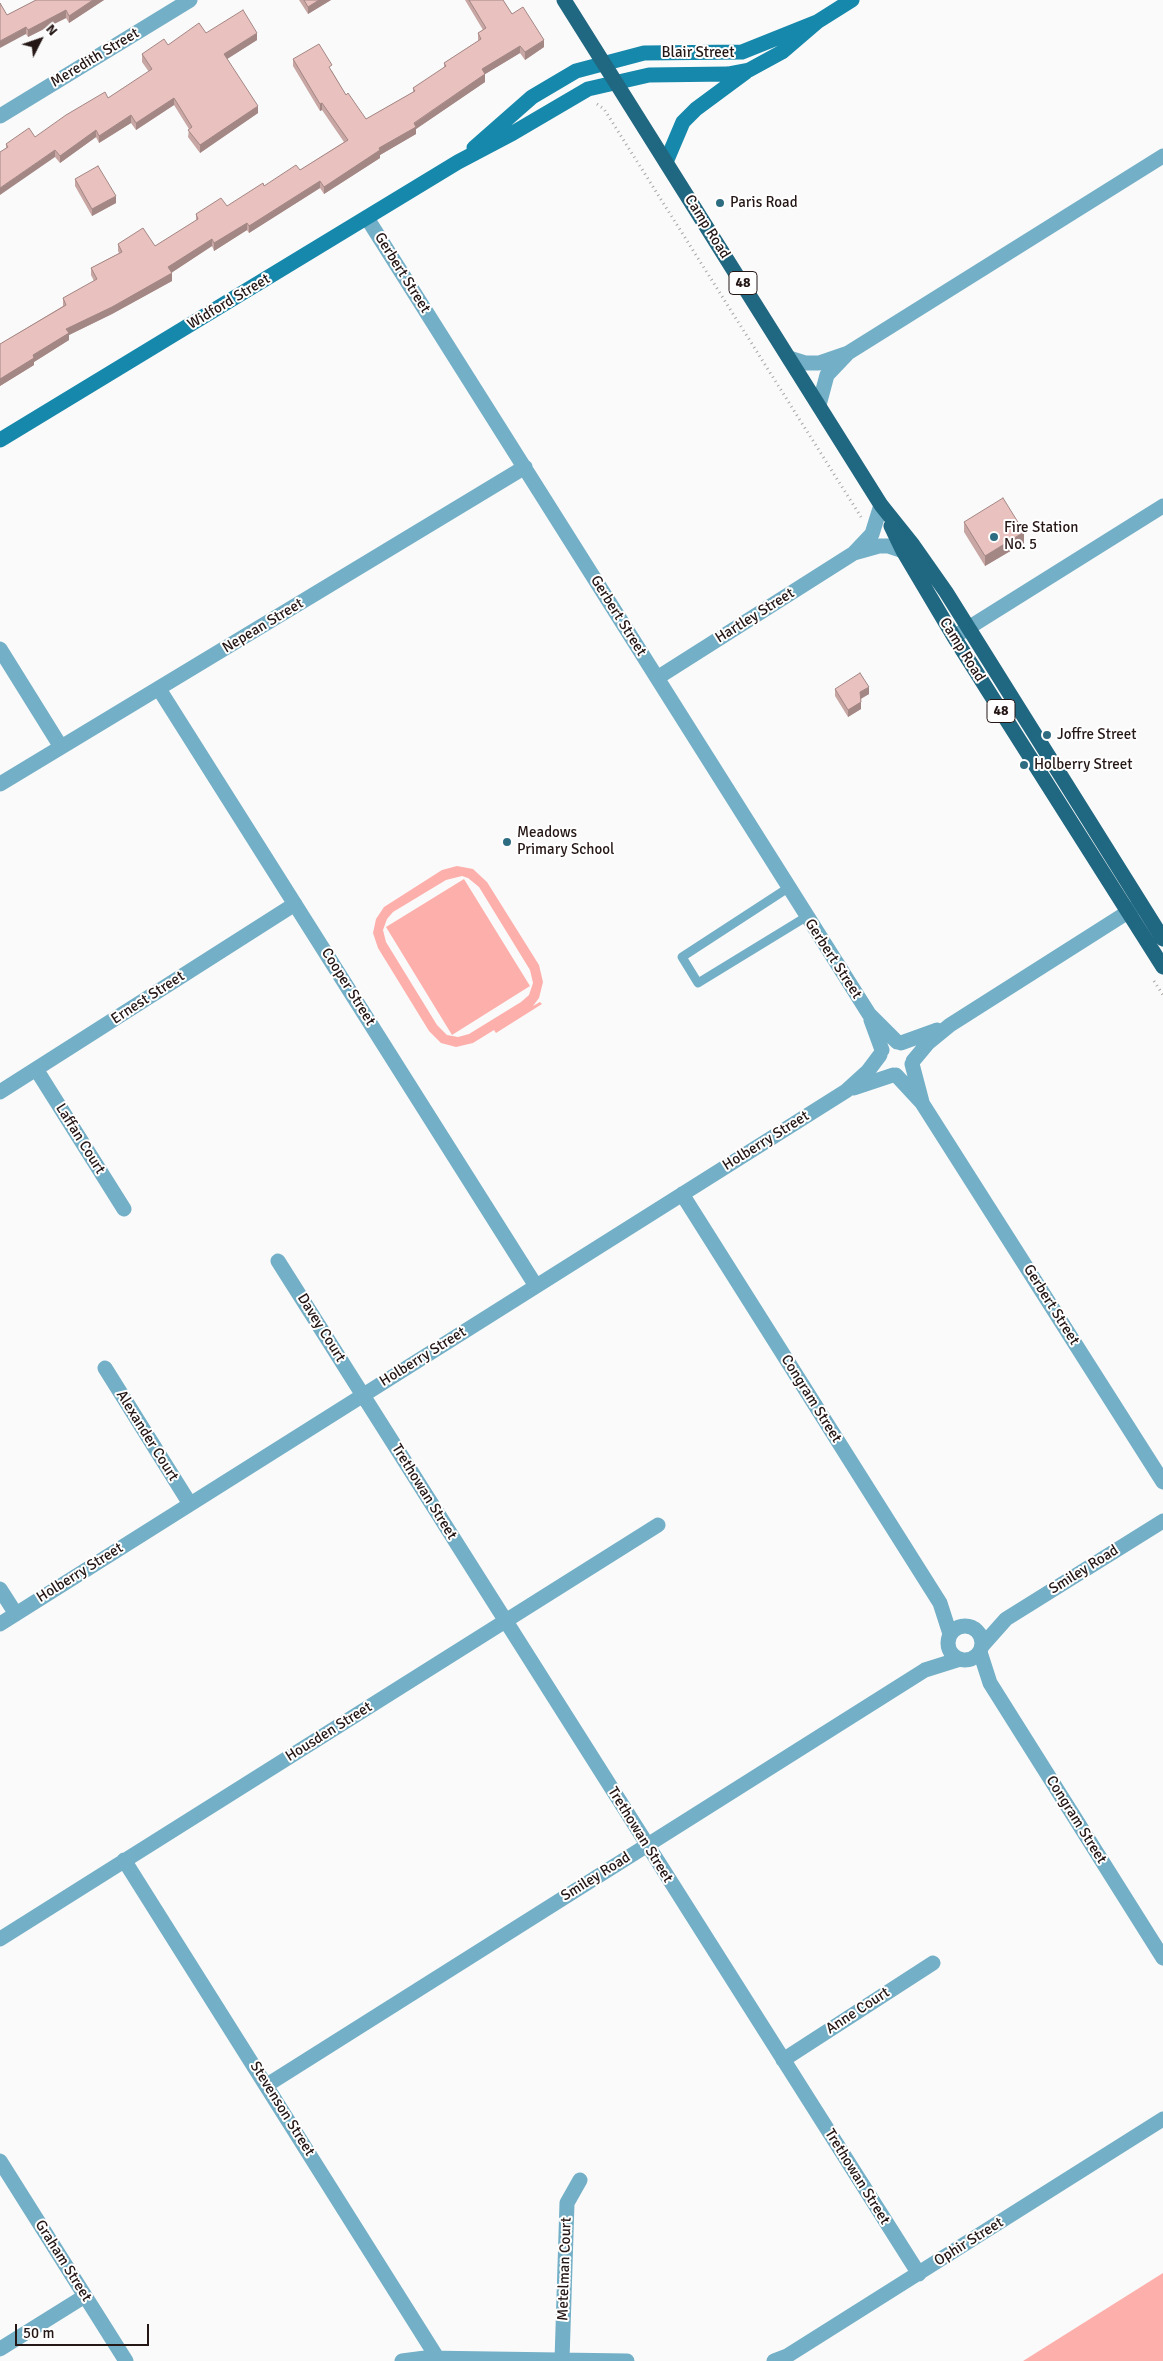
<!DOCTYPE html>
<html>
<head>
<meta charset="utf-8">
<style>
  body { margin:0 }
  #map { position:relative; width:1163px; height:2361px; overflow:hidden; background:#fafafa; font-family:Signika,sans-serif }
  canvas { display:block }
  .north { position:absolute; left:15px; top:15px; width:50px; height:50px; -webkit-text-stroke:4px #fff; paint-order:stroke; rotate:49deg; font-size:14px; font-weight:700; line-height:20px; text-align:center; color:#251716 }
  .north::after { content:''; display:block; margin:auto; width:18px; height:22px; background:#251716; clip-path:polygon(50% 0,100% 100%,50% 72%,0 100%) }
  .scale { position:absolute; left:15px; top:2324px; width:134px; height:22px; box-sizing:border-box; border:2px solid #251716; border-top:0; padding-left:6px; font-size:15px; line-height:18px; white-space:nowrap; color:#251716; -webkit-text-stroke:4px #fff; paint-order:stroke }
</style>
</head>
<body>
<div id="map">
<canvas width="1163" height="2361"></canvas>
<div class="north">N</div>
<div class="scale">50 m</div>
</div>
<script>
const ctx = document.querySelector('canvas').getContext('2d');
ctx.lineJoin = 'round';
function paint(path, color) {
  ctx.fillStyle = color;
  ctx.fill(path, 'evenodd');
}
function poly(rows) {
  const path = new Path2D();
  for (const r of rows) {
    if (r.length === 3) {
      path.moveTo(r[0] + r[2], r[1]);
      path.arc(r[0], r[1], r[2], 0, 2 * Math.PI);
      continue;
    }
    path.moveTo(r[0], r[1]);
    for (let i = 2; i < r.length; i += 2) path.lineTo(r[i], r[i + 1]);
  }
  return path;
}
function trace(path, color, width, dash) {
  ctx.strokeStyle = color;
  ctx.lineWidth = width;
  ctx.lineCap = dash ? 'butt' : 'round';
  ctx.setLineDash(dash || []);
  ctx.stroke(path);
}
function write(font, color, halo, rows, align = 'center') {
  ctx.font = font + ' Signika,sans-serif';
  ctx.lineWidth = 4;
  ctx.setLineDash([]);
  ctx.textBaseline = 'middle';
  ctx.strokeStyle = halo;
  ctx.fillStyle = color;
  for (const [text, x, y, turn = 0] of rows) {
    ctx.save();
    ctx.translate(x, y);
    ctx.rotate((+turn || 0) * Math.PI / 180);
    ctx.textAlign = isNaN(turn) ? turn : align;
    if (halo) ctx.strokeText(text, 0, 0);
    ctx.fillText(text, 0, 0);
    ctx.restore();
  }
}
paint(poly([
  [457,866,473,869,487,882,539,965,543,982,539,998,533,1006,540,1002,542,1004,496,1033,494,1030,473,1043,456,1047,441,1043,429,1031,378,948,373,933,376,919,384,907,442,870],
  [462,876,468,878,479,887,530,970,533,983,529,995,521,1002,469,1034,458,1037,447,1035,437,1025,386,942,383,930,387,919,393,912,446,880],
  [464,879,530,986,452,1035,386,927],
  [1163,2273,1163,2361,1023,2361]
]), '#fdb0ab');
trace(poly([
  [597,104,604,109,861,517],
  [1154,981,1163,995]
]), '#aaa4a4', 3, [1, 4]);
trace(poly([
  [788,888,682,957,698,983,806,917]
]), '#73afc6', 9);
trace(poly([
  [0,116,190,0],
  [367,218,869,1014,897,1042],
  [789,358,805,363,819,363,848,353,1163,156],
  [819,405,827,375,847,354],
  [854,553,879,546,888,546,903,551],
  [957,635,1163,506],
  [0,649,61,747],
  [657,678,854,553,872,534,881,505],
  [159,689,536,1286],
  [0,784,525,467],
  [871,1020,882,1050],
  [901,1043,937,1030],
  [913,1061,928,1043,950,1025,1139,905],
  [912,1064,922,1102],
  [36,1069,124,1209],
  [896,1075,922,1103,1163,1482],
  [854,1088,893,1075],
  [0,1092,295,904],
  [682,1194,940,1603,950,1634],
  [278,1261,919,2274],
  [105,1368,190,1504],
  [0,1589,16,1614],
  [0,1624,846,1091,868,1071,880,1055],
  [965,1643,17],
  [982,1646,1006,1619,1163,1521],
  [980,1652,990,1683,1163,1958],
  [124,1860,438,2359],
  [0,1939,658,1525],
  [783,2060,933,1963],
  [267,2085,925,1670,960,1659],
  [0,2161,126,2361],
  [0,2349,85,2296],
  [562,2360,567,2203,580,2180],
  [402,2361,425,2358,627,2361],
  [774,2361,787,2356,1163,2119]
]), '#73afc6', 15);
trace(poly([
  [474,148,532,97,576,71,644,53,742,52,817,22,852,0],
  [666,162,683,122,696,109,746,72],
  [0,440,458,162,513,133,588,89,649,75,728,74,749,70,782,52,817,22]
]), '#1688ab', 15);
trace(poly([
  [564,0,881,505,913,545,946,592,1163,939],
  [891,526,903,551,954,637,1163,967]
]), '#206881', 15);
paint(poly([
  [36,0,104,0,69,23,66,18,28,37,26,34,7,15],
  [299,0,331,0,308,14],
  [465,0,503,0,512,14,544,47,525,60,520,53,485,74,485,82,416,129,416,134,380,155,380,158,324,194,320,188,249,233,247,230,214,251,212,246,171,273,172,281,112,314,69,335,69,340,34,362,34,365,0,386,0,344,63,306,63,298,94,281,91,275,91,268,119,253,118,251,118,244,155,246,196,221,196,214,227,206,264,186,300,170,344,142,322,110,320,111,293,66,293,59,332,71,346,95,366,119,413,92,413,88,444,68,444,63,478,41,478,33,483,30],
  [206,33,257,40,227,59,258,113,200,153,188,137,189,129,174,105,136,130,131,123,99,143,96,137,60,163,55,157,6,148,6,144,35,137,108,98,149,72,142,62,142,54,168,45],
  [75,179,116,203,92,216,75,186],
  [964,522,1024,543,985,566,964,532],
  [835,689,869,694,861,699,861,709,848,717,835,696]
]), '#c8a6a3');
paint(poly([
  [93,0,104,0,69,23,69,16],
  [319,0,331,0,308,14,308,7],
  [66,10,66,18,28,37,28,30],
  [26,27,26,34,0,48,0,41],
  [257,33,257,40,224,61,224,54],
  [544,40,544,47,525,60,525,52],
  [520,46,520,53,482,76,482,69],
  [485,74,485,82,416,129,416,134,380,155,380,158,324,194,324,187],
  [174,98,174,105,136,130,136,123],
  [322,103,322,110,320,111,320,104],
  [258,106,258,113,200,153,200,145],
  [131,115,131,123,99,143,99,136],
  [96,130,96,137,60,163,60,156],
  [55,150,55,157,0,195,0,188],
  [320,181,320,188,249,233,249,226],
  [116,196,116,203,92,216,92,209],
  [247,223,247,230,214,251,214,243],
  [212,239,212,246,168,275,168,267],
  [172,273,172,281,112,314,69,335,69,340,34,362,34,365,0,386,0,379,33,355,66,329],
  [1024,532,1024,543,985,566,985,556],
  [869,687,869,694,860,699,860,692],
  [861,702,861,709,848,717,848,710]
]), '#a38785');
const building = poly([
  [36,0,93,0,69,16,66,10,28,30,26,27,0,41,0,3,7,15,36,0],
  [304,0,319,0,308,7,304,0],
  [469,0,503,0,512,14,523,7,544,40,525,52,520,46,482,69,485,74,414,123,416,127,379,148,380,150,324,187,320,181,249,226,247,223,214,243,212,239,168,267,172,273,112,307,66,329,69,333,33,355,34,358,0,379,0,344,66,305,63,298,97,279,91,268,122,252,118,244,143,228,155,246,198,219,196,214,221,198,227,206,263,183,264,186,296,165,300,170,348,140,322,103,320,104,293,59,319,44,332,65,329,67,346,95,348,93,366,119,415,91,413,88,446,66,444,63,481,39,478,33,486,28,469,0],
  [243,10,257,33,224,54,258,106,200,145,188,130,192,127,174,98,136,123,131,115,99,136,96,130,60,156,55,150,0,188,0,152,8,147,6,144,29,128,35,137,66,115,105,92,108,98,152,69,142,54,164,39,168,45,199,23,206,33,243,10],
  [98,166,116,196,92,209,75,179,98,166],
  [1003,498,1024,532,985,556,964,522,1003,498],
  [860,673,869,687,860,692,861,702,848,710,835,689,860,673]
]);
paint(building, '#e9c1be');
trace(building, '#a38785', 1);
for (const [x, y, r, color] of [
  [720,203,5,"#2e6c82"],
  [994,537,5,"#2e6c82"],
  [1047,735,5,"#2e6c82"],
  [1024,765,5,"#2e6c82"],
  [507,842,5,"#2e6c82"]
]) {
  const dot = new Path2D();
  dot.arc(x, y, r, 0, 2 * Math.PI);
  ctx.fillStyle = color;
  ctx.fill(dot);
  trace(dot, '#fff', 2);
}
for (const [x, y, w] of [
  [743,283,28],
  [1001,711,28]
]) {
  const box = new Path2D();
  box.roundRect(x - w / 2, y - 11.5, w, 23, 4);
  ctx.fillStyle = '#fff';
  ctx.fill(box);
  trace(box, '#251716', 1);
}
write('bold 14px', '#251716', null, [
  ["48",743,283],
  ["48",1001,711]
]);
write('15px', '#251716', '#fff', [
  ["Blair Street",698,53],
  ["Meredith Street",95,58,-31],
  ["Camp Road",707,227,58],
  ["Gerbert Street",402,273,58],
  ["Widford Street",229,302,-31],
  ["Gerbert Street",618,616,58],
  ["Hartley Street",755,616,-32],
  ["Nepean Street",263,626,-31],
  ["Camp Road",962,650,58],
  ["Gerbert Street",833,959,57],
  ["Cooper Street",348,987,58],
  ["Ernest Street",148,998,-33],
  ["Laffan Court",80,1139,58],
  ["Holberry Street",766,1141,-32],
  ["Gerbert Street",1051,1305,58],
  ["Davey Court",321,1328,58],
  ["Holberry Street",423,1357,-32],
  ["Congram Street",811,1399,58],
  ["Alexander Court",147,1436,58],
  ["Trethowan Street",424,1492,58],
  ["Smiley Road",1084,1570,-32],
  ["Holberry Street",80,1573,-32],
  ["Housden Street",329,1732,-32],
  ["Congram Street",1076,1820,58],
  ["Trethowan Street",640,1835,58],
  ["Smiley Road",596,1877,-32],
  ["Anne Court",858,2011,-33],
  ["Stevenson Street",282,2109,58],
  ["Trethowan Street",857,2177,58],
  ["Ophir Street",969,2242,-32],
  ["Graham Street",63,2261,58],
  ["Metelman Court",565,2269,-88]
]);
write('15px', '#251716', '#fff', [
  ["Paris Road",730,203],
  ["Fire Station",1004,528],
  ["No. 5",1004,545],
  ["Joffre Street",1057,735],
  ["Holberry Street",1034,765],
  ["Meadows",517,833],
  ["Primary School",517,850]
], 'left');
</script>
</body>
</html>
